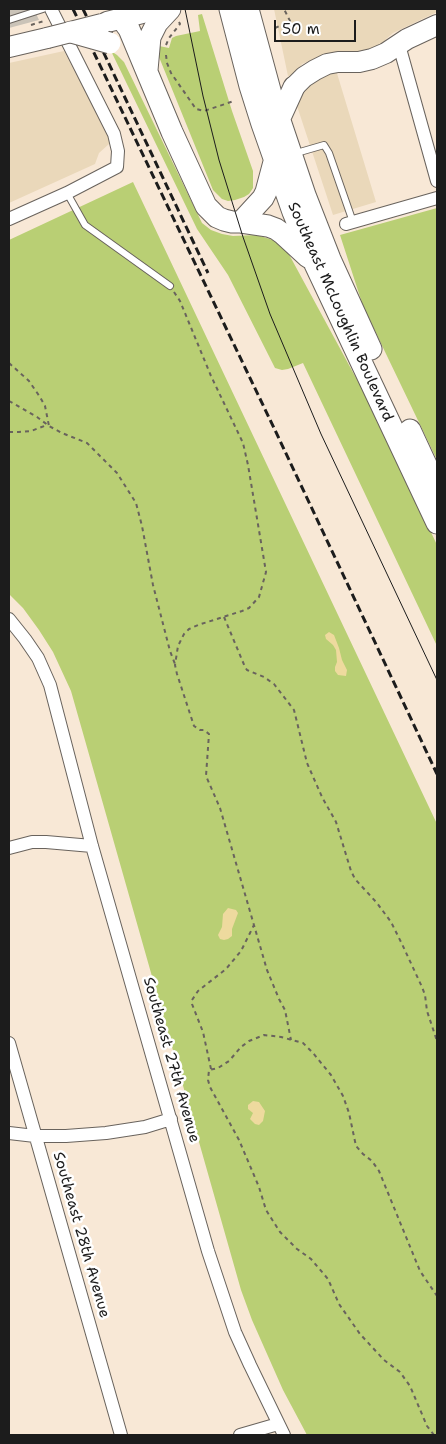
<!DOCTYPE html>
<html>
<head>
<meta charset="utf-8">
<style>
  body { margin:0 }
  #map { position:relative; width:446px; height:1444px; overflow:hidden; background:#f8e8d6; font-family:"Shantell Sans",sans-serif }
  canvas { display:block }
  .frame { position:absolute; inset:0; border:10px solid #1c1c1c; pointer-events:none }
  .scale { position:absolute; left:274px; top:20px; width:82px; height:22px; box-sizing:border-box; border:2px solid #1c1c1c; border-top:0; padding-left:6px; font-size:15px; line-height:18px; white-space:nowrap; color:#1c1c1c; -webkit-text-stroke:4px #fff; paint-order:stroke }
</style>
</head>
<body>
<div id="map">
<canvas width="446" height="1444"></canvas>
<div class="frame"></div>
<div class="scale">50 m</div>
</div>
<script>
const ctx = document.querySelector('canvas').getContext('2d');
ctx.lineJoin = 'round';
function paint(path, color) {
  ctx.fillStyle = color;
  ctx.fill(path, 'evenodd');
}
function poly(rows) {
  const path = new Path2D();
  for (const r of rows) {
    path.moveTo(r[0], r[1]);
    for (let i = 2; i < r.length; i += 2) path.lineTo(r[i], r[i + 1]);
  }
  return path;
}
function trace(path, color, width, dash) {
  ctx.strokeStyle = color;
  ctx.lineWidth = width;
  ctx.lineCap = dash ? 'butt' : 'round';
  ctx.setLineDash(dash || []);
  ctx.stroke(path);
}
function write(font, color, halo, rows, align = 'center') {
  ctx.font = font + ' "Shantell Sans",sans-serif';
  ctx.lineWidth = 5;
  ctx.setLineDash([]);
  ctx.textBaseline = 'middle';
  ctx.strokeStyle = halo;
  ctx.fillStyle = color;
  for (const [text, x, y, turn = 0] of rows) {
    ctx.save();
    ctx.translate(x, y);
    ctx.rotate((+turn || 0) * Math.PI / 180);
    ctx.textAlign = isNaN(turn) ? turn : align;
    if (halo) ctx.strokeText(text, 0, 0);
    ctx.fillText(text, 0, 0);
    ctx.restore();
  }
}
paint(poly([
  [274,9,437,9,437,12,393,33,386,39,383,45,370,50,359,52,335,52,326,54,302,64,294,75,288,76],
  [64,51,110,139,109,144,99,153,95,164,9,203,9,63],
  [336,70,376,202,333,215,297,106,302,93,315,80]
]), '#ead8ba');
paint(poly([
  [9,9,34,9,39,20,9,28]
]), '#cac3b8');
paint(poly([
  [202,14,232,111,253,171,253,188,249,194,244,197,235,200,228,201,222,199,213,190,159,57,159,46,169,48,172,38,176,36,200,31,198,15],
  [111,51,117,55,124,62,202,223,211,230,222,234,233,236,257,235,279,242,285,247,375,413,437,545,437,646,303,363,288,369,282,370,275,368,228,275,197,229],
  [133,182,437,824,437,1435,307,1435,283,1390,252,1320,241,1290,71,691,53,652,39,630,23,608,9,594,9,240],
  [437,208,437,460,363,306,340,235]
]), '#b9cf74');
paint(poly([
  [329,632,334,635,339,648,342,660,347,670,346,676,338,675,335,671,335,667,337,662,336,650,333,645,326,639,325,635],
  [228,908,236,910,238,913,232,929,232,936,228,939,224,940,220,939,218,935,222,927,223,914],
  [253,1101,259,1102,265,1111,263,1121,259,1125,255,1124,250,1119,253,1113,248,1109,248,1105]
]), '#eeda9e');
const service = poly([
  [9,20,43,9],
  [293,154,324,145,329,153,353,222],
  [67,193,85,225,170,286]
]);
const minor = poly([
  [399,45,437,181],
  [9,219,67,193,117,167,118,151,114,134,51,9],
  [346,224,437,198],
  [9,619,25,639,38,658,50,685,92,846,208,1251,235,1332,250,1365,284,1435],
  [9,848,32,842,46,842,92,846],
  [9,1043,121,1435],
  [9,1133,35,1136,66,1136,106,1133,145,1127,171,1119],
  [240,1435,278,1424]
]);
const primary = poly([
  [107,22,158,9],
  [9,47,47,38],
  [294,87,304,77,315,70,327,64,338,62,359,62,372,59,386,53,407,39,437,25]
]);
const trunk = poly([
  [230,9,250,86,262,124,293,212,314,262,437,523],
  [248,9,271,94,305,195,330,259,371,349],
  [121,18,129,29,172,132,206,206,217,217,224,220,232,222,241,222,268,226,276,229,283,234,308,257],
  [147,70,150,37,157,23,170,9],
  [279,120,294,87],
  [241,222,263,198,266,192,274,162],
  [410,430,437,488]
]);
trace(service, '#69635d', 8);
trace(minor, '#69635d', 14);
trace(primary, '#69635d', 22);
trace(trunk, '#69635d', 23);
trace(poly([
  [31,25,44,21],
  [275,28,290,21,284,9],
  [166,45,169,38,180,24,179,22],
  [166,55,167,63,171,73,196,109,204,111,234,101],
  [174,292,180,301,211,376,243,443,248,465,266,572,259,597,249,608,242,611,198,625,189,629,184,634,178,646,175,665,177,674,194,726,200,730,204,730,209,734,206,776,220,808,267,970,279,999,285,1010,291,1040],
  [9,363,29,381,40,397,45,406,49,426],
  [9,401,37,417,49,426,62,433,87,443,117,473,136,503,142,526,153,585,170,651,175,664],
  [9,432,19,432,31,431,47,425],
  [224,617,245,667,247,670,264,677,274,684,294,710,307,763,322,797,336,822,351,871,355,879,377,903,391,922,402,944,422,987,425,995,427,1011,437,1041],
  [211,1069,203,1032,192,1004,192,1000,198,991,226,969,241,951,254,925],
  [434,1435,427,1426,410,1386,400,1372,384,1360,360,1334,339,1304,328,1279,311,1259,297,1249,280,1232,266,1210,259,1187,239,1140,210,1087,208,1080,209,1070,218,1068,229,1061,241,1047,249,1041,264,1035,281,1037,303,1043,313,1053,331,1075,343,1096,349,1113,356,1146,363,1154,372,1161,379,1171,420,1271,437,1296]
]), '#69635d', 2, [4, 4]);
trace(service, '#fff', 6);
trace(minor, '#fff', 12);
trace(primary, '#fff', 20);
trace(trunk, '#fff', 21);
trace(poly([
  [185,9,203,96,219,160,243,237,270,314,321,434,437,680]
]), '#1c1c1c', 1);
trace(poly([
  [73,9,274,428,437,774],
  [83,9,208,273]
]), '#1c1c1c', 3, [8, 4]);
const primaryBridge = poly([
  [47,38,102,24]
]);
const trunkBridge = poly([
  [71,32,110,43]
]);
trace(primaryBridge, '#69635d', 22, []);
trace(trunkBridge, '#69635d', 23, []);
trace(primaryBridge, '#fff', 20);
trace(trunkBridge, '#fff', 21);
write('15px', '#1c1c1c', '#fff', [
  ["Southeast McLoughlin Boulevard",340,312,66],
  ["Southeast 27th Avenue",171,1060,74],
  ["Southeast 28th Avenue",81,1235,74]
]);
</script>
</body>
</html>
